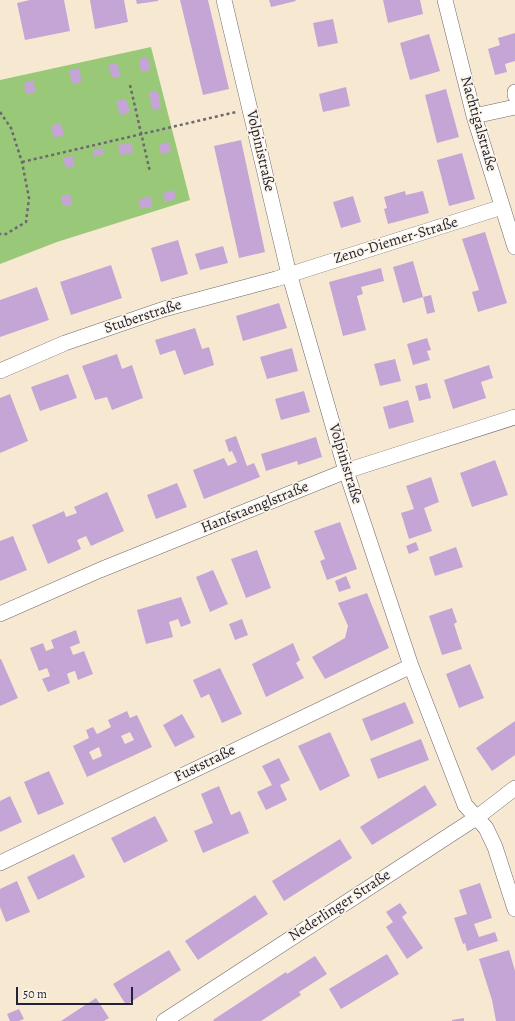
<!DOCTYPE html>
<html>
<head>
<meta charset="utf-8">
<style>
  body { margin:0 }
  #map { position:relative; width:515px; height:1021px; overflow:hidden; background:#f7e9d1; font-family:Alegreya,serif }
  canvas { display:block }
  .scale { position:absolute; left:16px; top:987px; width:117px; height:18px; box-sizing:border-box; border:2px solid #22223b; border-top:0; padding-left:5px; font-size:12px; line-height:14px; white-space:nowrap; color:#22223b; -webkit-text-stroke:3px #fcf5e5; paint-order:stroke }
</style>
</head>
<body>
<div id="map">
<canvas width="515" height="1021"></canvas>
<div class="scale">50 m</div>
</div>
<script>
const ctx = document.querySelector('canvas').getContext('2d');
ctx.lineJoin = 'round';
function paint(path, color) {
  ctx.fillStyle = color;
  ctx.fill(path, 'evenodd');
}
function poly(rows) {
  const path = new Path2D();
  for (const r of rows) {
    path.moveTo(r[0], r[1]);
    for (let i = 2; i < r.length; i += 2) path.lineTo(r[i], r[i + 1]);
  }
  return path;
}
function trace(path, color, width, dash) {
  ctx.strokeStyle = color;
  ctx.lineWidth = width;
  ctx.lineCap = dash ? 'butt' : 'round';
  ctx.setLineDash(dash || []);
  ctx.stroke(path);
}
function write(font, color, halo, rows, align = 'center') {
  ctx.font = font + ' Alegreya,serif';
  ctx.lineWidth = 3.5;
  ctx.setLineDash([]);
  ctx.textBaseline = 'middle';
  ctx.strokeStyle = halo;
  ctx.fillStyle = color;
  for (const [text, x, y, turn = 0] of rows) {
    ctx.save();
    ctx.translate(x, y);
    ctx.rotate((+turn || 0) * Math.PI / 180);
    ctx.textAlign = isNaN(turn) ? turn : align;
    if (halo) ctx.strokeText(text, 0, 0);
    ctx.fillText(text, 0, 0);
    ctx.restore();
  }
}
paint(poly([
  [151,47,190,200,57,242,0,264,0,80]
]), '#99c978');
paint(poly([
  [30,0,64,0,70,31,25,40,17,3],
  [90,0,124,0,128,22,95,29],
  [136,0,158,0,158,1,137,4],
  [180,0,208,0,229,89,203,95],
  [269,0,295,0,296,1,271,7],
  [383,0,420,0,423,14,388,23],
  [333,19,338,43,318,47,313,23],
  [515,33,515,61,505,64,507,72,495,75,488,49,500,45,498,38],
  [429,34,440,71,410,80,400,43],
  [148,57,150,70,141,72,139,59],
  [117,63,121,76,112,78,108,65],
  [79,68,82,82,72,84,69,70],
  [33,80,36,92,26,94,24,83],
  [346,87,350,106,323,112,319,94],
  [446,89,459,137,437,143,425,95],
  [158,91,161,108,152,110,149,92],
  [126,99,130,112,120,115,116,101],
  [61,123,64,135,54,138,51,126],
  [241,140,265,252,239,258,214,146],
  [169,142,171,152,161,154,159,145],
  [131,143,133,153,120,155,118,145],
  [102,148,104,154,94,157,93,150],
  [462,153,475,199,449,206,437,160],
  [73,156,75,166,66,168,63,158],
  [174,190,176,199,165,202,163,193],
  [405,191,406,195,423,191,429,213,388,224,384,209,387,208,384,197],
  [70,194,72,205,63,206,61,196],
  [150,196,153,206,141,209,138,200],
  [353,196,361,222,341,228,333,202],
  [485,232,507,303,478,312,472,292,479,290,462,239],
  [178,240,188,274,161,282,151,248],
  [223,246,228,263,200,270,195,254],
  [413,261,423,297,403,303,393,267],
  [111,265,122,298,71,315,60,282],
  [381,268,384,281,361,287,363,294,357,296,366,330,343,336,329,282],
  [37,287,49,320,0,337,0,300],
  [431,295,435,312,427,314,423,297],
  [279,303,287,328,243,341,236,316],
  [195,328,202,349,209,347,214,365,184,375,175,350,160,355,155,340],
  [427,338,431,350,427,351,430,360,413,365,407,344],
  [292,348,298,371,267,379,260,357],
  [117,354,122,369,132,365,143,398,112,410,107,397,95,400,82,366],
  [395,359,401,381,380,386,374,364],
  [489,365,493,378,481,382,486,398,453,409,444,380],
  [68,374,77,398,40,411,31,387],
  [427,383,431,398,419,401,415,386],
  [304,391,310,412,281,420,275,399],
  [10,394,28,441,0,453,0,398],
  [408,400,414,422,389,429,383,407],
  [236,436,247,466,254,463,260,477,204,499,193,470,224,458,228,466,237,462,232,451,229,452,225,440],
  [316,437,322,457,298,465,297,461,266,471,261,454],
  [495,460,508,495,472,507,460,473],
  [431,477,439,502,424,508,432,531,409,539,401,513,414,509,406,486],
  [177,483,187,507,156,519,147,495],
  [107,492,124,531,91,546,86,536,77,540,81,549,48,564,32,525,64,511,66,517,77,513,74,507],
  [340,522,357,569,327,580,320,561,325,559,314,531],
  [13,536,27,570,0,581,0,541],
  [416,542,419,550,409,554,406,546],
  [456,547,463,567,435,576,429,557],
  [257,550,271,588,246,598,231,559],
  [213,570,228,604,210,612,196,577],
  [346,576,351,588,339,592,335,581],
  [367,593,389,648,325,679,312,657,345,638,348,626,338,603],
  [181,597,191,623,181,627,178,619,169,622,173,637,146,644,137,610],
  [452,608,457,622,454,624,462,649,442,655,429,616],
  [242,619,248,635,235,640,229,624],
  [76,630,80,643,70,647,73,655,84,651,93,674,78,680,75,671,71,672,67,674,70,683,48,692,42,679,50,676,47,668,39,671,30,648,43,643,46,651,54,648,51,640],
  [293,643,300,660,296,663,304,678,266,697,252,664],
  [0,659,1,659,18,698,0,706],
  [470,664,484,698,459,708,446,674],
  [220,668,242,714,222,723,209,694,201,698,193,680],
  [405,702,414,723,371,741,362,719],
  [127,711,130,718,137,715,152,747,87,777,73,746,89,738,86,730,93,727,97,734,111,727,108,720],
  [130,732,134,740,125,744,121,736],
  [99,747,102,756,93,760,89,752],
  [182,714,195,737,175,747,163,725],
  [515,721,515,755,492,771,476,748],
  [330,732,350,776,320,791,298,746],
  [421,739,429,760,378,779,370,759],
  [279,758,290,780,280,785,287,800,266,810,257,792,272,785,262,766],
  [49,771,64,804,38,815,24,782],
  [425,785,437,805,372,845,360,827],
  [219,786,231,815,240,811,249,833,203,853,194,831,213,823,201,794],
  [10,796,22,822,0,832,0,801],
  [155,816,168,841,124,863,111,838],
  [340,839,352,858,284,901,272,881],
  [74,854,85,877,38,900,27,877],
  [17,881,30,912,6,922,0,907,0,889],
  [480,883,492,918,474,924,479,937,495,932,498,941,467,951,465,943,463,944,454,918,467,914,459,890],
  [255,895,268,914,198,960,185,941],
  [400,903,407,913,402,917,423,948,407,959,386,927,393,922,386,912],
  [169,950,181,970,126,1005,113,984],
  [509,950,515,971,515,1021,496,1021,492,1000,479,959],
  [387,954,399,974,341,1009,329,989],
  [315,956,327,974,299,992,301,995,261,1021,214,1021,213,1020,286,972,287,974],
  [96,998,109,1018,104,1021,61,1021],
  [19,1009,24,1019,19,1021,10,1021,7,1014],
  [464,1018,464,1021,452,1021,452,1020]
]), '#c5a4d6');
const street = poly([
  [224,0,287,266,346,471,411,666,465,805,486,828,495,847,515,909],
  [445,0,474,116,515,247],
  [515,92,515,95],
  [474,116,515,107],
  [0,371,65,343,164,309,276,279,502,207],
  [0,614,100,570,346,471,515,417],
  [0,863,411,666],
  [164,1021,476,818,515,788]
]);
trace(street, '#6d6870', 16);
trace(poly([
  [130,85,150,172],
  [0,112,11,128,22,162,29,198,26,222,6,234,0,234],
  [22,162,236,112]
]), '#6d6870', 2.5, [3, 3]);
trace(street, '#fff', 15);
write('15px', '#22223b', '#fcf5e5', [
  ["Nachtigalstraße",478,124,74],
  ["Volpinistraße",260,151,77],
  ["Zeno-Diemer-Straße",396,241,-17],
  ["Stuberstraße",143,317,-18],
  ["Volpinistraße",345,464,73],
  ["Hanfstaenglstraße",255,508,-22],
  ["Fuststraße",205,764,-26],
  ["Nederlinger Straße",340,906,-33]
]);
</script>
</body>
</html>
